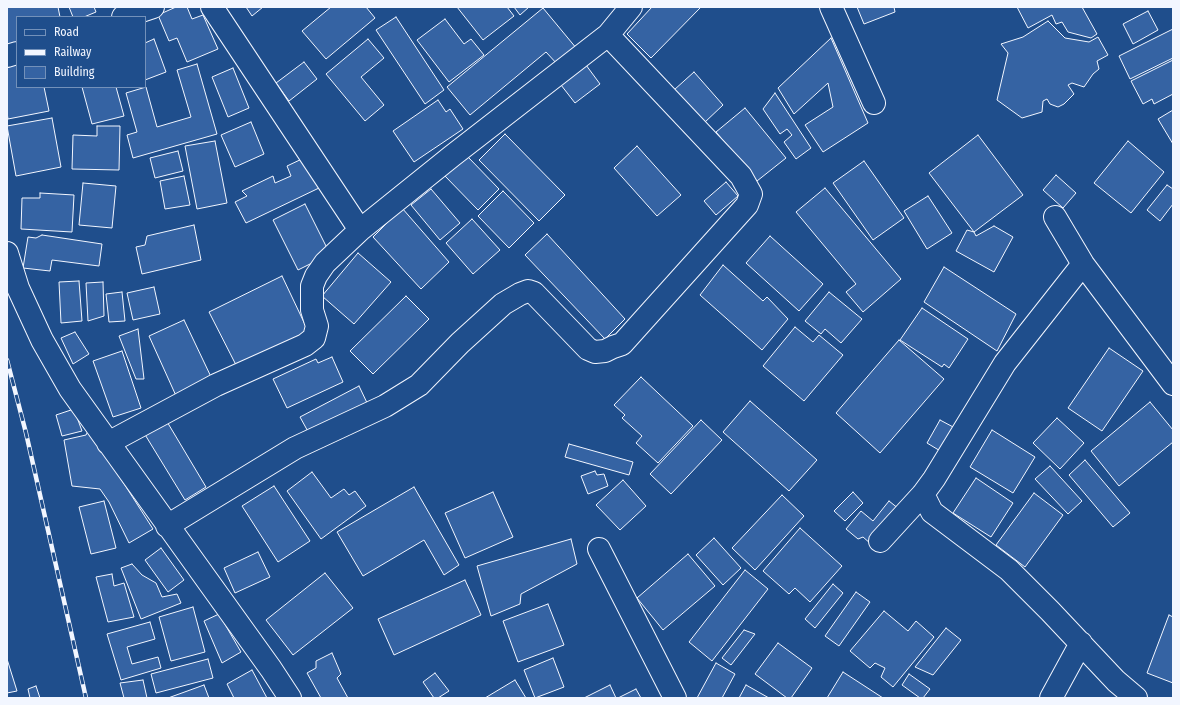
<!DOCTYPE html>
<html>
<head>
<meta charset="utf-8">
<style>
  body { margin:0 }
  #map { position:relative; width:1180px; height:705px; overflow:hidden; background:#1f4e8c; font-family:"Fira Sans Condensed",sans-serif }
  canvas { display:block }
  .frame { position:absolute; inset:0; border:8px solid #f2f6ff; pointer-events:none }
  .legend { position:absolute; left:16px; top:16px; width:130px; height:72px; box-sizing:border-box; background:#1f4e8c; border:1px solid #7391ba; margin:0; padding:5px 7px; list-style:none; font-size:12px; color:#f2f6ff }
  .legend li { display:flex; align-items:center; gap:8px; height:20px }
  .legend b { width:20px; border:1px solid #7391ba }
</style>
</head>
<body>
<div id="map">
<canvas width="1180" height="705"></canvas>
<div class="frame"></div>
<ul class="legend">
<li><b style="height:5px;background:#1f4e8c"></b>Road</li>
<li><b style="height:5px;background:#f2f6ff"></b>Railway</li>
<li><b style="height:11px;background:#3563a3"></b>Building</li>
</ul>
</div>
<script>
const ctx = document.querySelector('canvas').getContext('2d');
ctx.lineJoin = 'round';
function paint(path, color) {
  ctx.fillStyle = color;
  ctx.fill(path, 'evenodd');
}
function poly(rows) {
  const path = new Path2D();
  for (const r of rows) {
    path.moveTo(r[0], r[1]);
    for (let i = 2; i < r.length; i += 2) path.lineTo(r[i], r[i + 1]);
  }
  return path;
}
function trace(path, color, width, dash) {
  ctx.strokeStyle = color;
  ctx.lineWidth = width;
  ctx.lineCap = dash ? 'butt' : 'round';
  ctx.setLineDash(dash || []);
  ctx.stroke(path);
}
const building = poly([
  [7,7,58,7,60,17,17,17,17,49,7,52,7,7],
  [69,7,94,7,96,12,84,17,73,17,69,7],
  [176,7,187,7,192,19,203,15,218,49,187,62,177,38,169,41,158,15,176,7],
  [246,7,263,7,252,16,246,7],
  [331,7,366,7,375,18,326,59,302,31,331,7],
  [457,7,507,7,514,16,483,40,457,7],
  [514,7,529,7,520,15,514,7],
  [652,7,701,7,651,58,627,34,652,7],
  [857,7,894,7,895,12,864,24,857,7],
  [1017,7,1082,7,1097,34,1091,38,1068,32,1062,22,1056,24,1052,15,1028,28,1017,7],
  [543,8,577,49,558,65,546,52,470,115,447,87,543,8],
  [1148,11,1158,30,1133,44,1123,24,1148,11],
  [396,17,444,90,425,104,376,30,396,17],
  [445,19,464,44,471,39,484,55,449,82,417,40,445,19],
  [1048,21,1065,38,1089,42,1098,37,1108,55,1097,61,1099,69,1093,74,1084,87,1072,83,1068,85,1074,94,1064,104,1058,107,1050,104,1047,99,1043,101,1042,112,1022,118,997,100,1008,53,1001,44,1023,37,1048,21],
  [1173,29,1173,58,1130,79,1119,56,1173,29],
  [831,38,868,123,823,152,805,125,833,107,828,83,794,114,778,88,831,38],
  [154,39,166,72,145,80,145,43,154,39],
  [368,39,384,58,361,77,384,105,365,121,326,74,368,39],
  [1173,60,1173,94,1154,104,1152,99,1143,104,1131,81,1173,60],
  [17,61,17,87,44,87,49,111,8,119,7,113,7,63,17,61],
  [304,62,317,79,289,101,276,83,304,62],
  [197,64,217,134,133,158,127,135,137,132,126,93,146,87,157,127,191,117,177,70,197,64],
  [586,65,600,84,575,103,561,85,586,65],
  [233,68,249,108,228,117,212,77,233,68],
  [694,72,723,105,704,123,674,90,694,72],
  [82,87,116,87,124,116,92,124,82,87],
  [775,93,811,148,796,159,784,142,792,135,787,129,780,134,763,109,775,93],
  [438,100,446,112,450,109,463,129,414,162,393,131,438,100],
  [745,108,786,158,757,181,716,132,745,108],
  [1173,110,1173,144,1158,119,1173,110],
  [52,118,61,167,16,176,7,126,52,118],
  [251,122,264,154,235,167,221,135,251,122],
  [97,126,120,126,119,170,72,169,73,135,97,136,97,126],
  [505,134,565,195,539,221,479,160,505,134],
  [978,135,1023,195,974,232,929,173,978,135],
  [215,141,227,203,197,209,185,146,215,141],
  [1128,141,1164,172,1131,213,1094,183,1128,141],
  [637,146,681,195,657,216,614,168,637,146],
  [178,151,183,171,155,178,150,158,178,151],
  [468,157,499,189,478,210,444,175,460,160,463,162,468,157],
  [304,158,319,188,246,223,235,202,247,196,242,191,273,176,275,183,291,176,287,166,304,158],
  [864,161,904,218,873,240,833,183,864,161],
  [1056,175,1076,193,1063,208,1043,190,1056,175],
  [184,176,190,205,165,209,160,181,184,176],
  [726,182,738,196,716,215,704,201,726,182],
  [83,183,116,186,112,228,79,225,83,183],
  [1167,185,1173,189,1173,204,1160,221,1147,210,1167,185],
  [825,188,901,279,863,312,846,292,856,284,796,212,825,188],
  [431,189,460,223,440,240,411,205,431,189],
  [503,191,534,223,509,248,478,216,503,191],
  [40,193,74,195,72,232,21,229,22,198,40,198,40,193],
  [928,196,952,233,927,249,904,211,928,196],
  [305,204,330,254,298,270,273,220,305,204],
  [402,208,449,262,421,289,373,237,402,208],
  [472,219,500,250,473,274,446,243,472,219],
  [194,225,201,260,142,274,136,247,145,245,147,236,194,225],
  [994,226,1013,237,994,272,956,251,967,230,974,232,976,236,994,226],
  [547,234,625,319,605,339,525,255,547,234],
  [42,235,102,244,99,266,52,260,50,271,23,268,28,237,36,238,42,235],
  [770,236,823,284,799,311,746,263,770,236],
  [358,253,391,282,354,324,322,296,358,253],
  [723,265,763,301,767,297,788,319,762,350,700,295,723,265],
  [944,267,1016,314,997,351,924,302,944,267],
  [282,276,310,335,236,365,209,312,282,276],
  [79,281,82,321,61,323,59,282,79,281],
  [103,282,104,316,88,321,86,283,103,282],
  [154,287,160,314,133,320,127,293,154,287],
  [122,292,125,321,109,322,106,294,122,292],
  [829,292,862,319,841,343,825,329,821,334,805,321,829,292],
  [406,296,429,319,373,374,350,351,406,296],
  [922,308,968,339,949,368,944,364,942,367,900,340,922,308],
  [184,320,213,381,177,398,149,336,184,320],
  [795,327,813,342,819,335,843,355,804,401,763,366,795,327],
  [138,329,144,379,136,379,119,336,138,329],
  [75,332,89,354,73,364,61,338,75,332],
  [899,340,944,379,880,453,836,413,899,340],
  [1109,348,1143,371,1102,431,1068,408,1109,348],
  [122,351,141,408,113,417,93,361,122,351],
  [332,357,343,382,287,408,273,379,316,359,318,363,332,357],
  [641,377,693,426,658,463,636,443,642,436,622,418,625,415,614,405,641,377],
  [359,386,369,407,311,437,300,417,359,386],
  [750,401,817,460,789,491,723,432,750,401],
  [1150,402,1173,430,1173,442,1119,486,1091,451,1150,402],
  [74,409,82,431,62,436,56,415,74,409],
  [1057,418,1084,443,1060,469,1033,443,1057,418],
  [166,420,206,487,185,500,144,433,166,420],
  [701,420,722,440,671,494,650,474,701,420],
  [940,420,955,428,942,452,927,443,940,420],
  [89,429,153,529,129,543,109,502,100,489,72,486,64,440,86,435,89,429],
  [992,430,1035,457,1013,493,970,467,992,430],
  [569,444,633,462,629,475,565,457,569,444],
  [1085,460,1130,513,1113,527,1069,475,1085,460],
  [1050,466,1082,501,1068,514,1035,479,1050,466],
  [595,471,597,475,604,474,608,486,588,494,581,476,595,471],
  [312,472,331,498,344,489,349,495,355,491,366,506,321,539,287,491,312,472],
  [976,478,1013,503,991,537,953,513,976,478],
  [623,480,646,506,620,530,596,505,623,480],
  [274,486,310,541,278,562,242,506,274,486],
  [414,487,459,565,444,575,424,540,363,576,337,532,414,487],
  [493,492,513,537,465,558,445,513,493,492],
  [853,492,863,503,845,521,834,511,853,492],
  [1034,493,1063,515,1025,567,996,545,1034,493],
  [782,495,804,516,755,570,732,548,782,495],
  [104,501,116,548,91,554,79,507,104,501],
  [889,501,899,509,871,544,863,537,858,539,846,529,861,511,873,521,889,501],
  [800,528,842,566,810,602,795,588,789,594,763,571,800,528],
  [714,538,741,568,723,585,696,555,714,538],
  [571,539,577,564,521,594,520,604,491,616,477,566,571,539],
  [161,548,184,580,168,592,145,560,161,548],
  [258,552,270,577,235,593,224,568,258,552],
  [688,554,715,586,663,630,637,598,688,554],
  [132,564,142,575,156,583,162,597,177,594,181,603,141,619,121,568,132,564],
  [745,570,768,589,712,661,689,642,745,570],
  [325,573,353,608,293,655,266,620,325,573],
  [112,574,114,586,124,583,134,617,108,622,96,577,112,574],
  [465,580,481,615,394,655,378,619,465,580],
  [833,584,843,593,815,628,805,619,833,584],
  [856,592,870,602,839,646,825,636,856,592],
  [548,604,564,645,518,662,503,621,548,604],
  [193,607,205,652,171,661,159,617,193,607],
  [884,611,908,631,916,621,934,637,893,687,881,677,885,668,875,663,870,668,850,651,884,611],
  [219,614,241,652,222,663,204,621,219,614],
  [1169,615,1173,617,1173,683,1147,673,1169,615],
  [150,622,155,639,127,647,132,664,158,657,161,668,121,680,107,634,150,622],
  [946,628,961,640,933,675,915,667,946,628],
  [744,630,755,634,731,665,722,658,744,630],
  [778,643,812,668,791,698,787,698,755,674,778,643],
  [332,653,341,674,337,678,348,698,321,698,307,673,316,668,316,661,332,653],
  [553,658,564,687,535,698,524,670,553,658],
  [7,659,17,691,7,693,7,659],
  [208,659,213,678,156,693,151,674,208,659],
  [716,663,735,674,722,698,697,698,716,663],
  [252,670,267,698,234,698,227,684,252,670],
  [843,672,883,698,827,698,843,672],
  [435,673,449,691,438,698,434,698,423,682,435,673],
  [909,674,930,689,923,698,920,698,902,685,909,674],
  [143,680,147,698,124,698,120,683,143,680],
  [515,680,526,698,485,698,515,680],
  [204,685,209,698,168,698,204,685],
  [610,685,616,698,584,698,610,685],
  [746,685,769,698,739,698,746,685],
  [36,686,40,698,30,698,28,689,36,686],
  [636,689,641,698,618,698,636,689]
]);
paint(building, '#3563a3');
trace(building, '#f2f6ff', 1);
const minor = poly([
  [212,7,360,230],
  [831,7,874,103],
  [123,17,153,7],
  [7,56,17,53],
  [1055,217,1083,264,1173,384],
  [7,253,18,288,42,340,70,389,271,669,290,698],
  [108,443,216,385,305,345,314,338,317,326,312,310,312,286,316,276,325,263,360,230,452,156,608,35,631,7],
  [923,494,932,512,1009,570,1050,611,1116,681,1136,698],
  [167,526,295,448,385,406,419,385,460,343,503,304,520,294,528,291,534,293,588,349,595,352,605,351,613,347,622,344,747,205,751,194,741,176,608,35],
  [880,541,923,494,934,479,1005,363,1083,264],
  [599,549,675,698],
  [1051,698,1081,643]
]);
trace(minor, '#f2f6ff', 24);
trace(minor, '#1f4e8c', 22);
const rail = poly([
  [7,360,26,433,86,698]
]);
trace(rail, '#f2f6ff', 4.5);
trace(rail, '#1f4e8c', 3, [9]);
</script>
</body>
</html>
